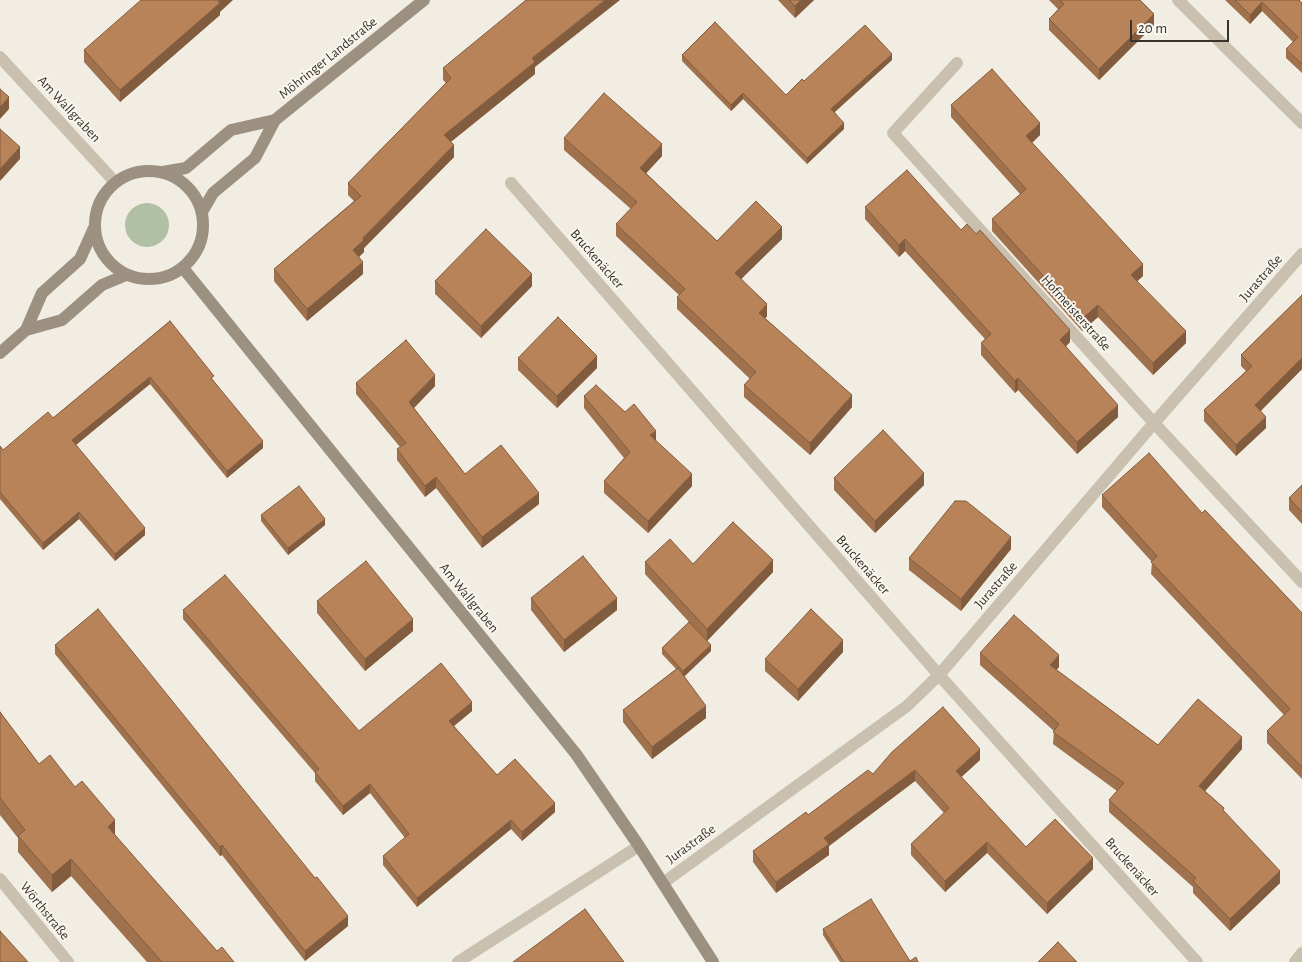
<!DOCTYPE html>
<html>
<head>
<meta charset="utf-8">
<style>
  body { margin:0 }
  #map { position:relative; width:1302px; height:962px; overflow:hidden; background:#f1ede3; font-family:"Alegreya Sans",sans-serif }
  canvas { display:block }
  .scale { position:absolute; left:1130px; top:20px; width:99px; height:22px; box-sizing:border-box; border:2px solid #39332c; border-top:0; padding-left:6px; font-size:15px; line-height:18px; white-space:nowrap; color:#39332c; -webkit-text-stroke:4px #f9f6ef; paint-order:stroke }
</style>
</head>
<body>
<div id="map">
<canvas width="1302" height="962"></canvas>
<div class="scale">20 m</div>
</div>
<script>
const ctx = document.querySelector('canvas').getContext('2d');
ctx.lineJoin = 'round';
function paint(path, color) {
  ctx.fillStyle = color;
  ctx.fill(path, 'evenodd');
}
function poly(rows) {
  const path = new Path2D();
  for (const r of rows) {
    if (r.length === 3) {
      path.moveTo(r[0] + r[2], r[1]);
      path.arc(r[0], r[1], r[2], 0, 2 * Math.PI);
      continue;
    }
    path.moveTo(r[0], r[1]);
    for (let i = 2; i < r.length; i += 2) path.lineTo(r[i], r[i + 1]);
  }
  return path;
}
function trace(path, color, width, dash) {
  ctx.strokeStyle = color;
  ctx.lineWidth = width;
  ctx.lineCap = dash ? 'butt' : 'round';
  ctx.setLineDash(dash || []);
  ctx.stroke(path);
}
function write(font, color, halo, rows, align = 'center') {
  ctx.font = font + ' "Alegreya Sans",sans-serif';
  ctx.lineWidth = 4;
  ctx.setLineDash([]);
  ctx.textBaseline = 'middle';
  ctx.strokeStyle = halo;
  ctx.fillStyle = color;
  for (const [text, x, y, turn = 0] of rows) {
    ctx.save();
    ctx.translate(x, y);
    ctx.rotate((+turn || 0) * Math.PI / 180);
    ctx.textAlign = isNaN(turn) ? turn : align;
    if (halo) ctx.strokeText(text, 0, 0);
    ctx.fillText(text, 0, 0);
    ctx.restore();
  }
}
paint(poly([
  [147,225,22]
]), '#b1bfa4');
trace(poly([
  [1178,0,1302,123],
  [0,57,115,182],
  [957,63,893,133,1154,423,1302,582],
  [511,183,939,675,1197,962],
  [0,879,68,962],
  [663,883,907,706,939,675,1154,423,1302,254],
  [458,962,639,846],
  [1295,962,1302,953]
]), '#c9c0af', 12);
trace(poly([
  [149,225,54],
  [163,172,186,168,231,130,275,120],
  [202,212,213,193,255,158,275,120,424,0],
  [183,268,576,754,639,846,713,962],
  [26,330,42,293,80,259,94,228],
  [0,353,26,330,62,320,102,285,126,275]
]), '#9c9081', 12);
paint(poly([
  [778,0,814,0,795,18],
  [1049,0,1140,0,1154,25,1099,80,1049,30,1049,19,1058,9],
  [1225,0,1299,0,1302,3,1302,73,1286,58,1286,49,1293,42,1262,11,1250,24],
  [220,12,220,15,120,102,84,62,84,50],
  [682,55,786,95,804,81,892,60,835,112,844,129,807,164,743,99,731,111,682,61],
  [535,67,535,74,451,142,454,157,364,248,364,252,359,257,363,274,307,321,274,281,274,269,354,201,348,195,348,183,446,83,443,80,443,68],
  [951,105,1040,135,1032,143,1143,276,1137,281,1186,343,1153,375,1098,317,1082,331,992,231,992,219,1020,194,951,117],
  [564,138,662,156,646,173,717,241,782,239,741,279,767,316,765,319,852,407,810,455,744,397,744,385,750,379,677,309,677,297,679,295,616,236,616,224,631,209,564,150],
  [865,207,961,230,1070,342,1066,346,1118,417,1077,454,1018,390,1015,393,981,355,981,343,985,339,905,251,899,257,865,219],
  [435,281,532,286,481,338,435,294],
  [1302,295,1302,369,1261,411,1266,428,1236,456,1204,421,1204,410,1246,371,1241,366,1241,355],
  [170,321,263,448,227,478,150,384,76,445,145,535,115,561,79,519,43,550,0,499,0,446,3,450,53,418],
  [518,358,597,368,557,408,518,370],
  [356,383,435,386,414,408,465,474,539,504,482,548,436,488,425,497,397,460,397,449,400,447,356,394],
  [584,396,656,441,692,486,648,533,604,493,604,481,624,458,584,408],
  [834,478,924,485,875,533,834,490],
  [1302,485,1302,524,1289,510,1289,498],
  [1102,495,1202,513,1302,613,1302,779,1267,743,1267,731,1284,715,1151,574,1152,562,1102,507],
  [261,515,325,525,288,555,261,521],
  [1011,549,961,611,909,570,909,558],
  [645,562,693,564,773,572,707,641,711,651,684,677,706,718,652,759,623,722,623,710,676,669,662,654,662,648,689,622,645,574],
  [531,598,617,610,564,652,531,610],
  [317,601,413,631,365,671,317,613],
  [183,610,359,731,472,711,454,726,497,775,555,812,522,841,511,829,417,907,383,865,383,856,405,838,370,793,343,815,315,781,315,773,183,619],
  [55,645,315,878,348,926,305,961,222,855,220,856,55,654],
  [843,652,798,701,765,671,765,659],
  [980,653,1059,667,1056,670,1158,745,1242,749,1205,791,1224,812,1280,883,1230,931,1193,893,1193,887,1109,812,1109,800,1117,791,1053,744,1054,731,980,665],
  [0,712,39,764,115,835,217,951,234,962,147,962,71,876,52,892,18,852,18,838,0,815],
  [980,760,961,777,1026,847,1093,869,1047,914,987,853,945,892,911,855,911,844,944,813,915,781,829,846,829,855,776,893,753,862,753,851,873,774],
  [823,929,910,961,918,962,840,962,823,935]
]), '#9f714d');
paint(poly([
  [220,0,233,0,220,12,220,15,120,102,120,90],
  [605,0,620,0,535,67,535,74,444,147,444,135,532,58],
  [801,0,814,0,795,18,795,6],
  [1262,2,1262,11,1250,24,1250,15],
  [1154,14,1154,25,1099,80,1099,69],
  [892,54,892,60,831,115,831,109],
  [743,93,743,99,731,111,731,105],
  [9,97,9,109,0,119,0,107],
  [844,123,844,129,807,164,807,158],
  [1040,123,1040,135,1026,148,1026,136],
  [662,144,662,156,640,180,640,168],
  [454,145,454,157,364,248,364,252,353,262,353,250,363,238],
  [20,147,20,159,0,181,0,169],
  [782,227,782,239,735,285,735,273],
  [905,239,905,251,899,257,899,245],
  [363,262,363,274,307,321,307,309],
  [1143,264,1143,276,1131,287,1131,275],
  [532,274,532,286,481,338,481,326],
  [767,304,767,316,759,325,759,313],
  [1098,305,1098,317,1082,331,1082,319],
  [1070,330,1070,342,1060,352,1060,340],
  [1186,331,1186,343,1153,375,1153,363],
  [597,356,597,368,557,408,557,396],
  [1302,358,1302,369,1255,416,1255,405],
  [435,375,435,386,409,413,409,402],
  [150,377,150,384,72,448,72,440],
  [1018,378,1018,390,1015,393,1015,381],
  [852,395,852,407,810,455,810,443],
  [1118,405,1118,417,1077,454,1077,442],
  [1266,417,1266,428,1236,456,1236,445],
  [656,431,656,443,650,435],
  [263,441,263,448,227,478,227,471],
  [924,473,924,485,875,533,875,521],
  [692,474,692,486,648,533,648,521],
  [436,477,436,488,425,497,425,486],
  [539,493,539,504,482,548,482,537],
  [79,512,79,519,43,550,43,543],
  [325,519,325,525,288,555,288,548],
  [145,528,145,535,115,561,115,554],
  [1011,537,1011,549,961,611,961,599],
  [773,560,773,572,707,641,707,629],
  [617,598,617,610,564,652,564,640],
  [413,619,413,631,365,671,365,659],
  [843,640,843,652,798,701,798,689],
  [711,645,711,651,683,677,683,671],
  [1059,655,1059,667,1050,677,1050,665],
  [472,702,472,711,449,730,449,721],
  [706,706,706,718,652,759,652,747],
  [1242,737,1242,749,1199,798,1199,786],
  [980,749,980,760,956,782,956,771],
  [915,770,915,781,829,846,829,855,776,893,776,882,824,838],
  [370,784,370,793,343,815,343,806],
  [555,803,555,812,522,841,522,832],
  [115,820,115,837,108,827],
  [511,820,511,829,417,907,417,898],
  [987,842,987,853,945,892,945,881],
  [222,845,222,855,220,856,220,847],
  [1093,858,1093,869,1047,914,1047,903],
  [71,859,71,876,52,892,52,875],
  [1280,871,1280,883,1230,931,1230,919],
  [348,916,348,926,305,961,305,951]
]), '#825c3e');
const building = poly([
  [141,0,220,0,218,1,220,3,120,90,84,50,141,0],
  [526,0,605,0,532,58,535,62,444,135,454,145,363,238,364,240,353,250,363,262,307,309,274,269,361,196,348,183,451,78,443,68,526,0],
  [789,0,801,0,795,6,789,0],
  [1060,0,1140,0,1154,14,1099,69,1049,19,1064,4,1060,0],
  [1235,0,1299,0,1302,3,1302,64,1286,49,1298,37,1262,2,1250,15,1235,0],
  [715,22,786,95,802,79,804,81,865,25,892,54,831,109,844,123,807,158,743,93,731,105,682,55,715,22],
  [992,69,1040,123,1026,136,1143,264,1131,275,1186,331,1153,363,1098,305,1082,319,992,219,1026,189,951,105,992,69],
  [0,89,9,97,0,107,0,89],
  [604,93,662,144,640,168,717,241,756,201,782,227,735,273,767,304,759,313,852,395,810,443,744,385,756,372,677,297,685,289,616,224,637,202,564,138,604,93],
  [0,129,20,147,0,169,0,129],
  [907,170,961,230,967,224,976,234,980,230,1070,330,1060,340,1118,405,1077,442,1018,378,1015,381,981,343,991,334,905,239,899,245,865,207,907,170],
  [486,229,532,274,481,326,435,281,486,229],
  [1302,295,1302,358,1255,405,1266,417,1236,445,1204,410,1252,366,1241,355,1302,295],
  [558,317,597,356,557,396,518,358,558,317],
  [170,321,214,376,211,378,263,441,227,471,150,377,72,440,145,528,115,554,79,512,43,543,0,492,0,446,3,450,48,412,53,418,170,321],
  [406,340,435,375,409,402,465,474,501,445,539,493,482,537,436,477,425,486,397,449,406,443,356,383,406,340],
  [596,385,625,412,634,404,656,431,650,435,692,474,648,521,604,481,630,452,584,396,596,385],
  [883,430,924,473,875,521,834,478,883,430],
  [1149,453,1202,513,1205,510,1302,613,1302,767,1267,731,1290,709,1151,562,1157,556,1102,495,1149,453],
  [1302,485,1302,512,1289,498,1302,485],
  [299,486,325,519,288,548,261,515,299,486],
  [955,501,966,501,1011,537,961,599,909,558,955,501],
  [733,522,773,560,707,629,645,562,670,539,693,564,733,522],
  [583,556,617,598,564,640,531,598,583,556],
  [366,561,413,619,365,659,317,601,366,561],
  [225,575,359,731,441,663,472,702,449,721,497,775,515,759,555,803,522,832,511,820,417,898,383,856,409,834,370,784,343,806,315,772,319,769,183,610,225,575],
  [98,609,315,878,317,877,348,916,305,951,222,845,220,847,55,645,98,609],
  [811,609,843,640,798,689,765,659,811,609],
  [1014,615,1059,655,1050,665,1158,745,1198,699,1242,737,1199,786,1224,808,1223,810,1280,871,1230,919,1193,881,1196,878,1109,800,1124,783,1053,732,1059,724,980,653,1014,615],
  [689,622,711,645,683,671,662,648,689,622],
  [678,668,706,706,652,747,623,710,678,668],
  [943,707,980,749,956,771,1026,847,1055,819,1093,858,1047,903,987,842,945,881,911,844,949,808,915,770,824,838,829,844,776,882,753,851,806,812,808,815,868,770,873,774,892,752,943,707],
  [0,712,39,764,50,755,75,787,82,781,115,820,108,827,217,951,222,947,234,962,162,962,71,859,52,875,18,836,25,830,0,798,0,712],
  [871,899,910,961,916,957,918,962,844,962,823,929,871,899],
  [585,909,624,962,513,962,585,909],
  [0,931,28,962,0,962,0,931],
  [1058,942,1077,962,1038,962,1058,942]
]);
paint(building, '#b98359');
trace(building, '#825c3e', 1);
write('14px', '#39332c', '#f9f6ef', [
  ["Möhringer Landstraße",328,58,-39],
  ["Am Wallgraben",69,109,47],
  ["Bruckenäcker",597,259,49],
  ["Jurastraße",1261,278,-49],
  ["Hofmeisterstraße",1076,313,48],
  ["Bruckenäcker",863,565,49],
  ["Jurastraße",996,585,-49],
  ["Am Wallgraben",469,598,51],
  ["Jurastraße",691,844,-36],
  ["Bruckenäcker",1132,867,48],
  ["Wörthstraße",45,911,51]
]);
</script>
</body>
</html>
